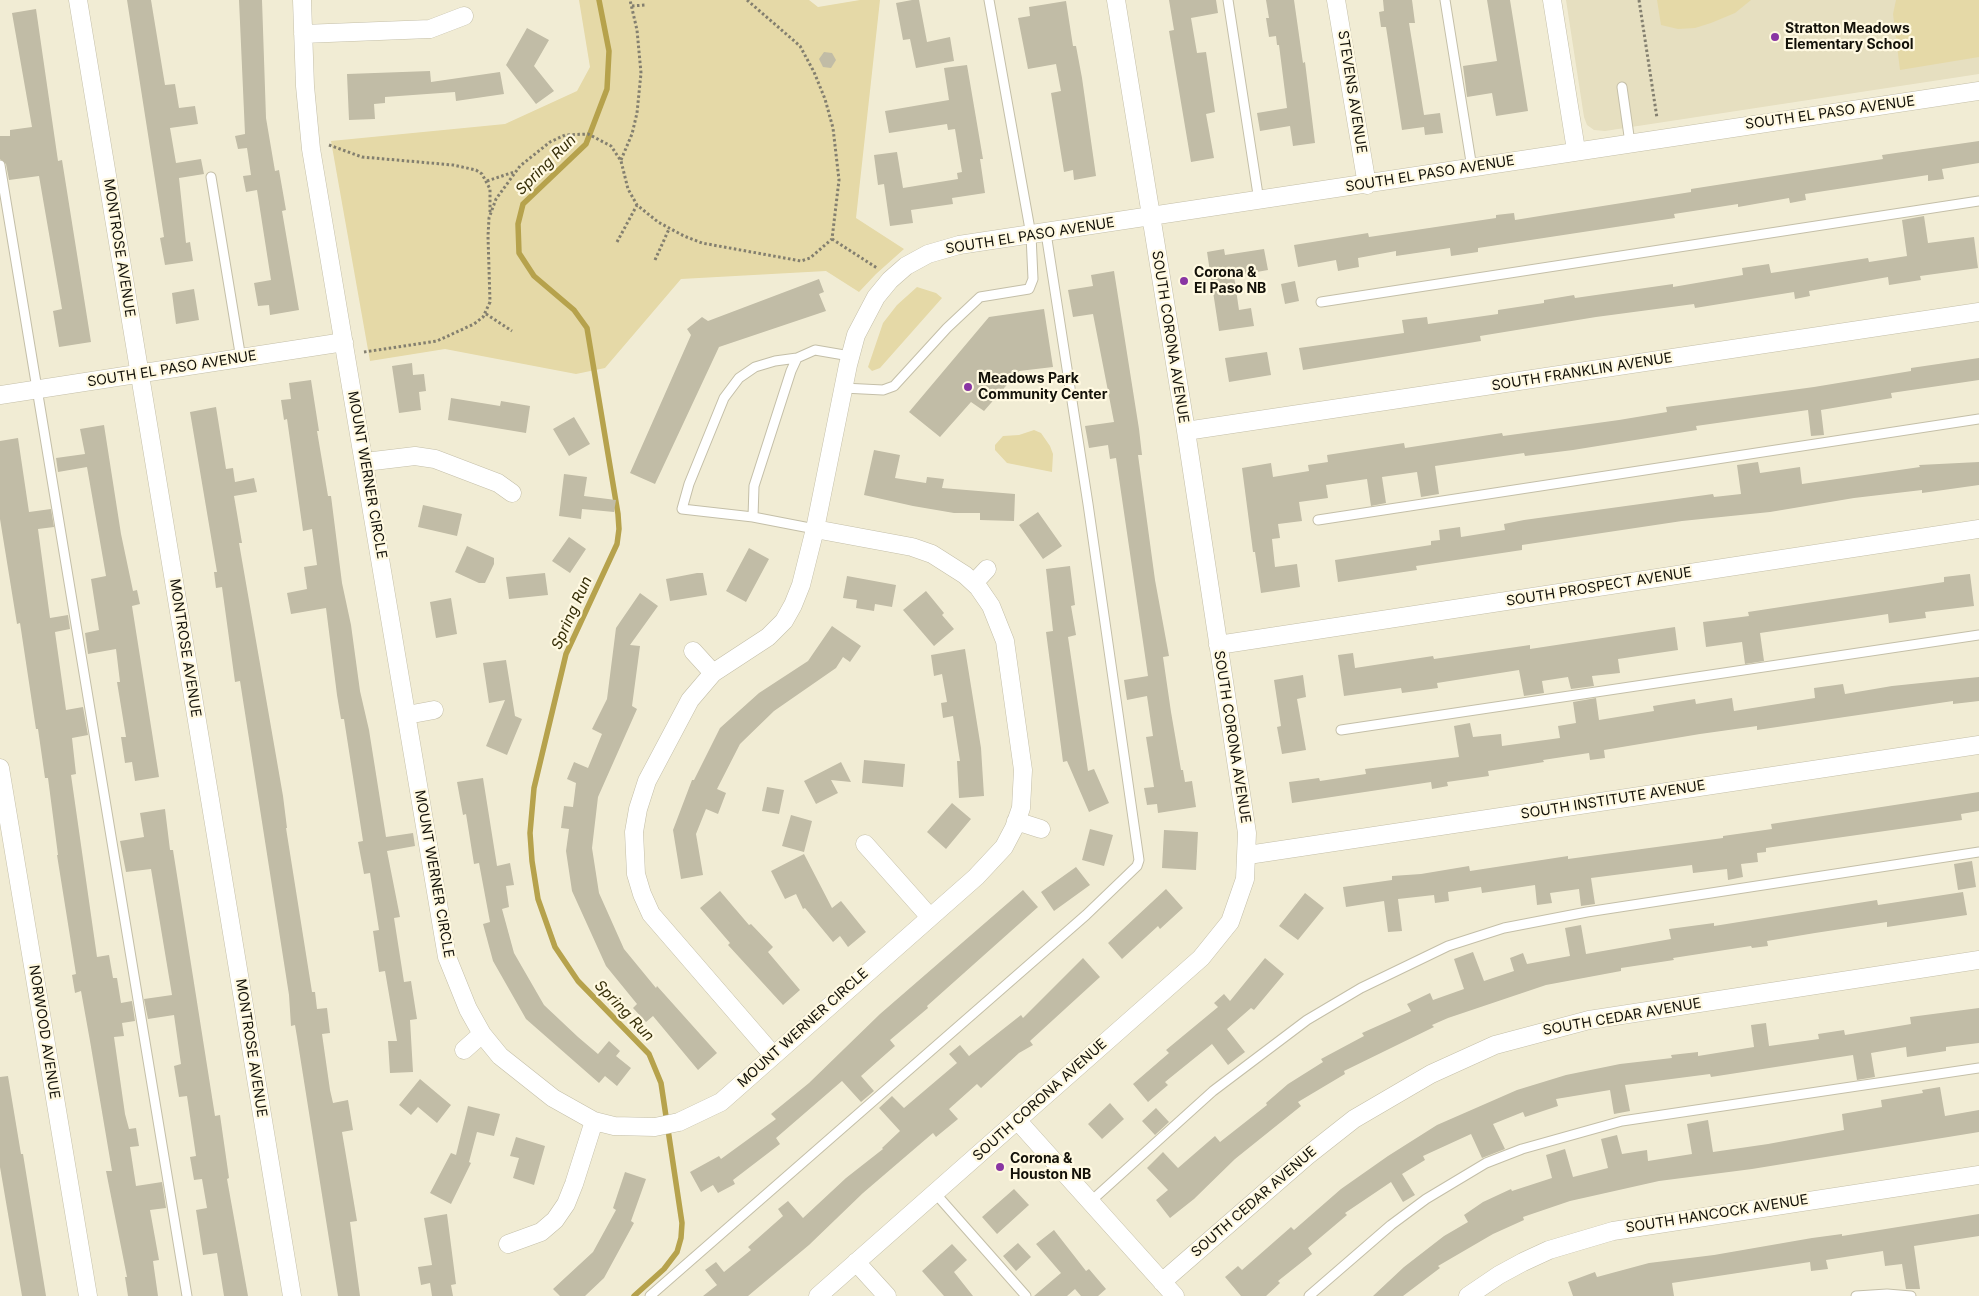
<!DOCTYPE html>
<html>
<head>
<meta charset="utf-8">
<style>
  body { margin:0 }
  canvas { display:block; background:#f1ecd4 }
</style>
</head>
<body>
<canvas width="1979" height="1296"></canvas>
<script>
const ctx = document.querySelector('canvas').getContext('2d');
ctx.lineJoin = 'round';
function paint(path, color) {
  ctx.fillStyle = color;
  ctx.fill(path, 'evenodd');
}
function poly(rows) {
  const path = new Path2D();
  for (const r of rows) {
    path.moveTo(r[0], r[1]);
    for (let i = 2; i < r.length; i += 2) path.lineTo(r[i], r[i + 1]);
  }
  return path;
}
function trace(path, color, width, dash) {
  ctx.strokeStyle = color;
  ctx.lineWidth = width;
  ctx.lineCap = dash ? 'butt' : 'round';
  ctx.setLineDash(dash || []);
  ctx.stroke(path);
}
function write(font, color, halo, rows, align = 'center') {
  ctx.font = font + ' Inter,sans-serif';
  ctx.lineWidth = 4.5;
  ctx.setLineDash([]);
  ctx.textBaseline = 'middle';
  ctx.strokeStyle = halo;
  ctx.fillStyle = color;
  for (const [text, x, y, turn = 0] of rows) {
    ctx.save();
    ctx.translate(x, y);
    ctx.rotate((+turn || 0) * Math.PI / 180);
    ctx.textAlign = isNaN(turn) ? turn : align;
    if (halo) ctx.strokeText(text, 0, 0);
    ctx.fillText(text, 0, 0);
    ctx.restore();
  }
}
paint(poly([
  [1566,0,1979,0,1979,74,1605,131,1594,130,1587,125,1584,117]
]), '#e6dfc0');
paint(poly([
  [579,0,809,0,818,7,860,0,880,0,856,218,904,249,876,274,859,292,826,271,681,279,605,368,576,374,445,349,370,361,331,141,505,124,577,91,590,67],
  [1657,0,1751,0,1735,13,1711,23,1695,28,1678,29,1661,25],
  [1896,0,1979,0,1979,57,1900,70,1893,14],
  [917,287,936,293,942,298,880,368,872,371,868,367,883,323,897,305],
  [1034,430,1041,433,1050,446,1053,454,1052,472,1007,463,995,450,995,445,1003,436,1019,435]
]), '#e5d9a7');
trace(poly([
  [599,0,609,51,607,89,586,144,523,204,518,224,519,253,534,276,574,310,587,328,618,514,619,529,617,544,566,654,534,788,530,833,532,861,538,899,555,947,578,981,649,1054,661,1083,682,1223,681,1238,677,1252,664,1269,634,1296]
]), '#b6a24c', 5.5);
paint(poly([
  [127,0,151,0,165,85,175,84,179,108,195,106,198,124,170,128,176,163,201,159,204,174,179,178,186,243,190,242,193,261,165,265,160,238,164,237],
  [239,0,262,0,266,118,275,171,279,170,286,210,282,211,299,310,270,315,269,305,258,306,254,283,271,280,257,190,246,192,243,176,251,175,247,148,238,149,235,136,245,134],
  [912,0,919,0,927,42,950,37,954,61,916,68,910,39,903,40,896,3],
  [1169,0,1216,0,1218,13,1191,18,1197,53,1206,52,1215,112,1206,114,1214,158,1191,162,1169,31,1174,30],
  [1266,0,1294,0,1303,63,1305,62,1315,143,1293,146,1290,126,1260,131,1257,113,1287,108,1279,45,1277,45,1276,36,1269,37,1266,18,1269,18],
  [1383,0,1412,0,1415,23,1409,23,1424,115,1440,113,1443,133,1425,135,1424,127,1402,130,1386,27,1381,27,1379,12,1384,11],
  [1487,0,1510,0,1528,111,1496,116,1492,93,1467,97,1463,66,1497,61],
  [1066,1,1073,46,1076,46,1082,78,1096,176,1074,180,1073,170,1064,172,1051,93,1061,91,1056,64,1028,69,1018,18,1030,16,1029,7],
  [36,9,58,161,62,160,91,342,59,347,53,311,62,309,39,176,9,180,6,164,0,159,0,136,10,136,10,130,32,127,12,13],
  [527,28,549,40,534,66,554,91,536,104,506,65],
  [824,52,832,53,836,60,831,68,823,67,819,59],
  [967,65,983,159,980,159,985,193,952,198,953,204,911,210,913,223,890,226,884,184,878,185,874,155,897,152,903,188,958,179,957,173,962,172,955,129,948,130,947,124,889,133,885,111,949,100,944,68],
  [430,71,431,82,500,72,504,94,456,101,455,92,385,97,385,103,374,104,375,119,349,120,347,74],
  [1979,141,1979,163,1942,169,1944,179,1928,181,1928,175,1805,194,1806,200,1790,203,1789,198,1738,207,1738,204,1674,214,1675,218,1478,248,1478,252,1451,256,1450,248,1396,256,1396,251,1358,258,1359,267,1338,271,1336,260,1298,267,1294,245,1368,233,1369,237,1496,218,1496,215,1514,213,1515,220,1546,215,1691,192,1691,189,1883,159,1882,155],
  [1924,216,1928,243,1974,237,1978,268,1920,276,1921,280,1889,285,1888,277,1809,291,1810,296,1795,299,1794,292,1695,308,1694,304,1596,317,1480,336,1481,341,1303,370,1299,348,1404,333,1402,320,1427,317,1428,324,1498,314,1498,310,1544,303,1544,300,1574,295,1575,298,1673,284,1673,287,1743,275,1742,268,1769,264,1771,273,1868,258,1869,262,1907,256,1902,220],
  [1224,249,1225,255,1264,249,1268,270,1234,276,1239,310,1251,308,1254,326,1219,331,1207,252],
  [1114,271,1139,429,1142,455,1138,455,1155,580,1169,656,1163,657,1171,712,1181,770,1183,770,1185,782,1192,781,1196,807,1158,813,1157,804,1147,805,1144,788,1154,787,1146,737,1153,736,1147,696,1127,700,1124,680,1148,676,1116,458,1110,459,1108,445,1089,448,1085,426,1114,422,1093,314,1073,317,1068,290,1093,286,1091,275],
  [819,279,824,292,819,294,826,311,719,347,655,484,630,473,691,335,687,329,702,317,708,321],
  [1295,281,1299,301,1285,304,1281,284],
  [194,289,199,320,176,324,172,293],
  [1044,309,1053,367,1019,371,984,411,971,402,940,437,909,412,989,317],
  [1267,352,1271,375,1229,382,1225,358],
  [1979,358,1979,380,1891,393,1892,398,1821,410,1824,435,1811,436,1808,410,1696,426,1697,430,1573,450,1525,456,1524,453,1435,466,1439,494,1421,497,1417,472,1382,477,1386,503,1371,506,1367,479,1326,485,1328,498,1299,502,1302,521,1278,524,1280,538,1272,539,1275,567,1297,564,1300,587,1261,593,1255,552,1253,552,1242,468,1271,463,1273,477,1309,471,1308,465,1328,462,1327,455,1404,443,1405,448,1502,433,1503,436,1619,420,1667,412,1666,407,1814,387,1911,371,1911,368],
  [412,363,413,375,424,374,426,391,419,392,421,410,399,413,392,366],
  [311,380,319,431,317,431,328,496,331,496,342,583,351,625,360,691,369,730,386,837,413,833,415,846,387,851,400,917,394,918,404,982,411,981,417,1019,410,1020,413,1072,390,1073,388,1041,397,1041,385,971,379,972,373,931,379,930,370,873,364,874,358,842,363,841,344,719,341,719,337,695,326,608,291,614,287,593,307,589,304,567,317,565,312,529,303,531,287,419,284,420,281,400,291,399,289,383],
  [451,398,500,406,501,401,530,406,526,433,448,420],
  [216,407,226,469,233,468,235,482,254,478,257,492,234,496,242,543,239,543,283,796,287,828,286,828,312,992,315,992,317,1009,327,1008,330,1033,322,1034,330,1090,333,1103,348,1100,353,1130,342,1132,357,1221,350,1222,360,1296,338,1296,297,1037,295,1025,291,1026,289,995,240,681,235,682,222,587,216,588,214,572,217,572,190,412],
  [574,417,590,444,569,456,553,429],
  [104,425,121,534,133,591,137,590,140,604,132,606,159,777,135,781,132,762,125,763,121,737,126,737,117,682,120,682,116,649,88,654,85,633,99,630,91,579,106,576,87,467,58,472,56,458,85,454,80,429],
  [18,438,29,512,51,509,54,527,38,529,50,618,68,615,70,629,55,632,66,710,83,707,88,735,72,738,76,774,71,775,97,957,109,955,113,978,117,978,121,1003,132,1001,135,1021,122,1023,124,1036,114,1037,125,1114,129,1129,136,1128,139,1146,130,1147,136,1186,162,1182,166,1208,150,1210,159,1260,153,1261,158,1296,128,1296,125,1277,127,1277,106,1171,112,1171,90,1041,81,991,75,993,72,975,76,974,57,855,58,855,48,778,45,778,38,729,36,729,20,623,17,624,0,519,0,441],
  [874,450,900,455,895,478,926,483,927,477,944,479,942,488,1015,494,1014,521,980,520,980,513,954,513,913,506,864,495],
  [1758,462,1760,473,1800,467,1802,484,1920,467,1919,465,1979,462,1979,485,1922,493,1922,490,1854,498,1770,512,1682,521,1522,545,1522,550,1416,566,1417,570,1338,582,1335,560,1431,545,1431,541,1440,540,1439,530,1460,527,1461,537,1505,530,1504,524,1524,520,1713,494,1714,497,1741,494,1737,465],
  [564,474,587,477,584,496,616,500,614,512,582,509,581,519,559,516],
  [423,505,462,514,457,536,418,527],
  [1038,512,1062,546,1043,559,1019,525],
  [569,537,586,549,570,573,552,561],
  [467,546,494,558,494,564,485,583,479,583,455,572],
  [749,548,769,559,746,602,726,591],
  [1070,566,1075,605,1071,606,1076,635,1068,637,1088,771,1094,769,1109,803,1089,812,1067,761,1063,762,1046,632,1053,631,1046,569],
  [545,573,548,595,509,599,506,577],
  [697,573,703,573,707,595,670,601,666,579],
  [1970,574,1974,606,1925,612,1926,618,1889,623,1888,614,1760,633,1764,661,1745,664,1742,642,1706,647,1703,622,1749,616,1748,612,1944,582,1944,577],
  [847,576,896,585,892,607,875,604,874,611,856,608,857,600,843,598],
  [926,591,944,613,942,615,954,629,934,646,903,610],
  [640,593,658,606,630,645,640,646,632,706,637,709,598,797,592,848,599,893,624,949,656,988,657,986,717,1053,698,1070,653,1016,646,1022,633,1008,637,1004,606,966,572,891,566,851,569,829,561,828,564,806,573,807,576,783,567,779,574,762,588,768,602,734,592,729,607,699,616,628],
  [451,598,457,634,436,638,430,602],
  [832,626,861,646,850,662,843,657,836,668,774,711,740,744,717,789,726,793,718,814,706,809,696,834,703,875,681,879,673,830,692,780,694,780,720,728,759,693,808,661],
  [1675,627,1678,650,1618,659,1620,673,1592,676,1594,686,1571,689,1568,677,1542,681,1544,693,1524,696,1519,670,1437,683,1438,688,1402,693,1401,688,1344,696,1338,655,1353,653,1355,668,1433,656,1434,659,1530,645,1530,649],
  [965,649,981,748,984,796,959,798,957,761,960,761,953,716,943,718,941,703,947,702,942,674,934,676,931,655],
  [506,660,515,716,522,719,507,755,486,746,505,700,489,703,483,663],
  [1303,675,1306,697,1297,699,1306,750,1282,754,1277,727,1281,726,1274,680],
  [1979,677,1979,701,1953,704,1953,701,1757,730,1757,726,1700,734,1604,750,1605,758,1590,760,1589,753,1543,760,1544,762,1488,771,1489,776,1447,782,1448,786,1432,789,1431,782,1292,803,1289,782,1319,778,1320,781,1366,774,1365,769,1459,757,1454,726,1470,723,1473,737,1501,734,1502,746,1560,738,1558,726,1576,723,1573,702,1596,698,1599,720,1654,711,1653,706,1695,699,1696,704,1732,698,1734,711,1815,698,1814,688,1843,684,1845,694,1892,686],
  [864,760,905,764,903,787,862,783],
  [841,762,851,782,831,780,838,793,816,804,804,781],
  [483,778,497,866,510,863,514,885,506,886,509,907,502,909,514,953,544,1005,578,1037,598,1054,609,1041,620,1051,616,1056,631,1068,617,1086,605,1076,599,1083,526,1019,493,961,483,924,490,922,479,863,474,864,466,814,463,815,457,782],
  [767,787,784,790,779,814,762,811],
  [1979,792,1979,811,1961,814,1962,820,1766,848,1766,852,1757,853,1758,862,1741,864,1743,877,1728,880,1727,869,1693,873,1692,865,1591,878,1595,904,1581,906,1579,889,1550,893,1552,903,1537,905,1535,885,1482,893,1481,887,1448,892,1449,901,1435,903,1434,895,1398,899,1402,931,1388,932,1384,901,1346,907,1343,887,1392,880,1392,876,1421,874,1469,866,1470,871,1568,856,1568,859,1723,838,1723,836,1772,829,1771,824],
  [952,803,971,819,946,849,927,832],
  [165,809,170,850,173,850,215,1116,220,1115,229,1178,227,1179,248,1296,224,1296,217,1253,203,1255,196,1210,207,1208,202,1179,194,1180,190,1157,196,1156,187,1096,179,1097,174,1066,181,1064,174,1015,148,1019,144,999,172,995,151,869,126,872,120,841,144,837,140,813],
  [791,815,812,821,804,852,782,846],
  [1090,829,1113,835,1104,866,1082,860],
  [1164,830,1198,832,1196,870,1162,868],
  [804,854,832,908,841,901,866,932,848,947,840,936,833,942,805,908,803,909,796,894,785,899,771,871],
  [1972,861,1976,887,1958,890,1954,864],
  [1076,867,1090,885,1054,911,1041,892],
  [1166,889,1183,908,1160,929,1158,926,1122,959,1108,943],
  [1023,890,1038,907,927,1006,928,1008,890,1040,895,1046,861,1076,874,1091,861,1102,842,1081,776,1138,780,1144,733,1180,735,1184,718,1193,713,1185,701,1192,690,1172,719,1156,721,1159,776,1119,771,1114,809,1083,880,1014],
  [720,891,749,925,751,924,773,947,768,952,800,990,783,1005,728,945,730,943,700,908],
  [1963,892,1967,915,1887,927,1887,922,1815,933,1767,941,1768,946,1752,948,1751,946,1673,958,1674,960,1621,968,1621,971,1546,985,1448,1018,1432,1025,1434,1027,1344,1071,1345,1074,1298,1102,1301,1106,1235,1159,1194,1199,1170,1218,1156,1200,1168,1190,1147,1168,1163,1152,1178,1168,1215,1136,1220,1142,1267,1105,1266,1103,1288,1084,1323,1062,1321,1059,1364,1036,1362,1033,1411,1011,1407,1004,1430,993,1433,1000,1464,989,1454,959,1473,952,1484,981,1514,971,1510,958,1523,953,1527,964,1570,956,1565,928,1581,925,1586,954,1671,939,1669,929,1714,923,1714,926,1877,900,1878,905],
  [1305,893,1324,908,1298,940,1279,926],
  [1083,958,1100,977,1030,1041,1033,1045,1019,1053,981,1088,977,1084,949,1109,958,1119,936,1137,933,1133,863,1193,809,1245,748,1296,703,1296,717,1285,705,1270,716,1262,724,1272,751,1250,748,1247,783,1216,778,1209,788,1201,803,1218,846,1178,883,1149,882,1148,900,1131,879,1108,892,1096,904,1108,957,1063,949,1054,960,1045,969,1056,1021,1015,1023,1018],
  [1265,958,1284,974,1254,1010,1251,1008,1227,1029,1245,1052,1228,1065,1212,1044,1165,1082,1168,1085,1148,1102,1133,1084,1169,1053,1166,1050,1218,1007,1214,1003,1224,994,1230,1001],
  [1979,1008,1979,1043,1946,1047,1946,1051,1907,1057,1906,1047,1871,1053,1875,1077,1857,1080,1853,1055,1711,1077,1710,1074,1625,1085,1630,1111,1614,1114,1610,1090,1556,1099,1558,1106,1525,1117,1523,1112,1493,1124,1505,1149,1482,1158,1471,1134,1423,1156,1425,1160,1402,1174,1415,1195,1403,1202,1391,1182,1345,1213,1347,1215,1308,1248,1312,1254,1278,1281,1280,1283,1266,1296,1241,1296,1225,1277,1238,1266,1242,1270,1291,1227,1294,1230,1341,1189,1388,1156,1437,1125,1517,1090,1566,1075,1620,1064,1672,1058,1671,1055,1698,1052,1698,1056,1754,1047,1751,1025,1766,1023,1769,1046,1819,1039,1818,1034,1844,1030,1845,1035,1911,1024,1910,1017],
  [8,1076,21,1154,23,1154,46,1296,22,1296,0,1167,0,1077],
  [420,1079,451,1105,437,1123,418,1107,411,1115,399,1105],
  [1940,1087,1945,1116,1979,1110,1979,1132,1752,1169,1659,1181,1570,1201,1523,1217,1524,1220,1493,1234,1438,1266,1440,1268,1403,1296,1373,1296,1404,1267,1444,1236,1468,1222,1464,1215,1483,1202,1511,1189,1512,1191,1552,1178,1546,1155,1565,1149,1573,1177,1608,1168,1601,1139,1617,1135,1622,1154,1647,1150,1648,1161,1692,1154,1687,1124,1708,1120,1713,1152,1768,1144,1844,1130,1842,1114,1882,1107,1881,1100,1923,1093,1922,1090],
  [1110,1103,1124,1119,1102,1139,1088,1124],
  [468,1106,500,1114,494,1136,477,1132,469,1162,471,1163,451,1204,430,1193,451,1153,456,1155],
  [1156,1108,1169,1122,1155,1135,1142,1121],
  [516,1137,545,1146,534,1185,513,1178,519,1158,510,1156],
  [625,1172,646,1179,631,1221,634,1223,604,1278,585,1296,560,1296,553,1289,593,1252,616,1210,613,1208],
  [1014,1189,1029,1205,997,1234,982,1217],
  [447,1214,456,1284,451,1285,453,1296,432,1296,430,1283,421,1285,418,1267,432,1265,424,1218],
  [1979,1214,1979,1236,1914,1246,1920,1289,1906,1289,1902,1264,1885,1266,1883,1251,1826,1260,1828,1269,1811,1271,1810,1262,1672,1283,1674,1296,1573,1296,1568,1282,1595,1272,1597,1277,1649,1263,1714,1255,1812,1238,1842,1234,1842,1236],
  [1054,1230,1086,1271,1089,1269,1106,1289,1098,1296,1081,1296,1075,1289,1067,1296,1034,1296,1061,1273,1036,1244],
  [1018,1243,1031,1257,1016,1271,1003,1256],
  [952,1244,967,1260,954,1272,973,1296,944,1296,922,1271]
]), '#c1bca6');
const lane = poly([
  [1228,0,1259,201],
  [1445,0,1472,168],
  [1622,87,1630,143],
  [0,165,187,1296],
  [211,177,241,359],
  [1321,302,1979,201],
  [843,388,883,390,894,386,947,328,980,297,1029,289,1033,279,1031,235,989,0],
  [753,517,682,509,689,484,724,398,739,378,755,367,775,361,797,358],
  [1318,520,1979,419],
  [815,529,753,517,754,486,791,371,797,358,815,350,850,356],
  [1341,730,1979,635],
  [935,1193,1026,1296],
  [1090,1202,1213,1091,1307,1020,1361,988,1448,946,1504,928,1587,912,1979,852],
  [650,1296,1086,915,1137,866,1139,860,1088,504,1046,233],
  [1309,1296,1391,1225,1426,1199,1486,1163,1522,1149,1622,1121,1979,1068],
  [1856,1296,1887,1294,1911,1296]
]);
const street = poly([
  [78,0,292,1296],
  [302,0,305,86,311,149,447,957,468,1009,482,1034,500,1056,553,1098,594,1121,614,1126,655,1127,679,1122,721,1102,976,877,1004,847,1014,828,1021,808,1023,770,1005,641,991,606,978,587,965,575,932,554,912,547,815,529],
  [1336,0,1367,185],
  [1552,0,1576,150],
  [303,34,430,29,464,16],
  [0,395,344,342],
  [1186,431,1979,312],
  [365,462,415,456,435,459,498,483,512,493],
  [974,583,987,569],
  [1218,645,1979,529],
  [693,651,713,673],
  [407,715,434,710],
  [0,768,88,1296],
  [1016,821,1041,829],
  [865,844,929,916],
  [1248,855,1979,745],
  [464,1050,482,1034],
  [773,1055,651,914,642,894,636,874,634,832,638,809,647,781,690,700,713,673,768,637,784,621,793,605,801,585,815,529,848,365,856,335,876,297,890,280,906,266,928,254,959,245,1979,91],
  [1017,1120,1175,1296],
  [508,1244,541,1232,555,1220,566,1204,574,1184,594,1121],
  [856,1262,887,1296],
  [1162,1282,1307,1156,1354,1119,1431,1074,1495,1045,1589,1020,1979,960],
  [818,1296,1201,958,1230,922,1245,879,1247,833,1186,431,1116,0],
  [1468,1296,1499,1275,1523,1262,1549,1250,1613,1231,1979,1175]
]);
trace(lane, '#c4bfa8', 11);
trace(street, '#c4bfa8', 19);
trace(poly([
  [1639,0,1657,118],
  [632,6,645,5],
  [329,145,362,157,453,165,476,170,482,174,490,189,490,212],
  [621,160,632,134,637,113,641,73,637,30,630,0],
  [487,181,514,172],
  [832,239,877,268],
  [617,242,637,205],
  [655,260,669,229],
  [486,314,512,331],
  [364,352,437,341,474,324,483,317,490,302,488,236,489,218,496,199,520,166,550,142,565,135,588,134,611,146,621,161,628,189,637,205,658,222,684,236,702,243,801,261,810,258,832,239,839,180,833,128,825,99,814,72,800,46,747,0]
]), '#837f6f', 3, [2.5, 2.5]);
trace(lane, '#fff', 9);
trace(street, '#fff', 18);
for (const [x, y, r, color] of [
  [1775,37,5,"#8935a3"],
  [1184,281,5,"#8935a3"],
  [968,387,5,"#8935a3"],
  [1000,1167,5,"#8935a3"]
]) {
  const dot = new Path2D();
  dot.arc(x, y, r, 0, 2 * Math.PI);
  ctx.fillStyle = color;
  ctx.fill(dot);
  trace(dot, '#fff9e1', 2);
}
write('bold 14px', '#131109', '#fff9e1', [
  ["Stratton Meadows",1785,29],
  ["Elementary School",1785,45],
  ["Corona &",1194,273],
  ["El Paso NB",1194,289],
  ["Meadows Park",978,379],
  ["Community Center",978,395],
  ["Corona &",1010,1159],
  ["Houston NB",1010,1175]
], 'left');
write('14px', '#131109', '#fff9e1', [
  ["STEVENS AVENUE",1352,92,81],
  ["SOUTH EL PASO AVENUE",1830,113,-8],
  ["SOUTH EL PASO AVENUE",1430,174,-9],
  ["SOUTH EL PASO AVENUE",1030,236,-9],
  ["MONTROSE AVENUE",119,248,81],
  ["SOUTH CORONA AVENUE",1170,337,81],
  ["SOUTH EL PASO AVENUE",172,369,-9],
  ["SOUTH FRANKLIN AVENUE",1582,372,-9],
  ["MOUNT WERNER CIRCLE",367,475,80],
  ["SOUTH PROSPECT AVENUE",1599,587,-9],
  ["MONTROSE AVENUE",185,648,81],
  ["SOUTH CORONA AVENUE",1232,737,81],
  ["SOUTH INSTITUTE AVENUE",1613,800,-9],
  ["MOUNT WERNER CIRCLE",434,874,80],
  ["SOUTH CEDAR AVENUE",1622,1017,-10],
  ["MOUNT WERNER CIRCLE",803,1028,-42],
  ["NORWOOD AVENUE",44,1032,81],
  ["MONTROSE AVENUE",251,1048,81],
  ["SOUTH CORONA AVENUE",1040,1100,-42],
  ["SOUTH CEDAR AVENUE",1254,1202,-41],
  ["SOUTH HANCOCK AVENUE",1717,1214,-9]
]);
write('italic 15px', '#362e07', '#fff9e1', [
  ["Spring Run",546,165,-45],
  ["Spring Run",572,613,-66],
  ["Spring Run",624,1011,46]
]);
</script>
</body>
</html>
